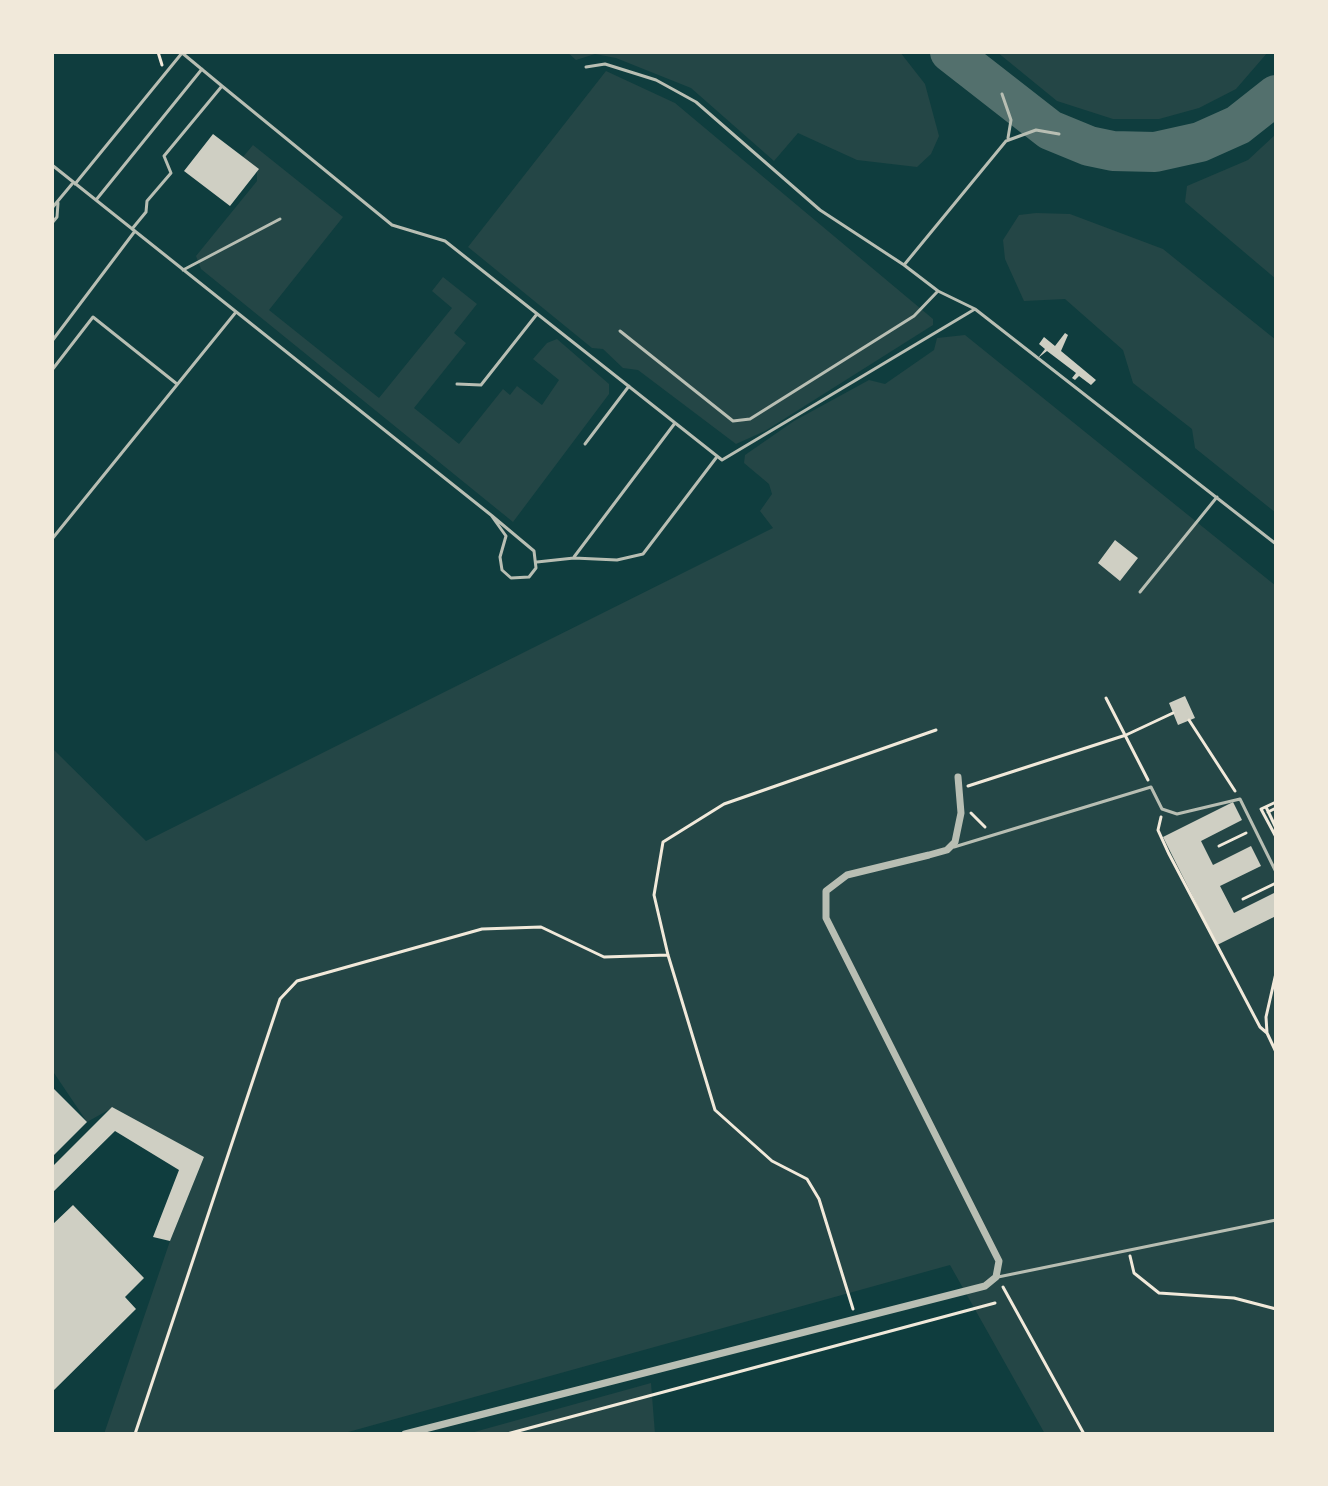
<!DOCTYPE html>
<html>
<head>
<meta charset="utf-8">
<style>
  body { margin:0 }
  #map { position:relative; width:1328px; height:1486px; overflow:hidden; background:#0f3d3e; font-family:Jost,sans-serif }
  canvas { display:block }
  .frame { position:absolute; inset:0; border:54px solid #f1e9da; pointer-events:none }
</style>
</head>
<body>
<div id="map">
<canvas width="1328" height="1486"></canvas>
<div class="frame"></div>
</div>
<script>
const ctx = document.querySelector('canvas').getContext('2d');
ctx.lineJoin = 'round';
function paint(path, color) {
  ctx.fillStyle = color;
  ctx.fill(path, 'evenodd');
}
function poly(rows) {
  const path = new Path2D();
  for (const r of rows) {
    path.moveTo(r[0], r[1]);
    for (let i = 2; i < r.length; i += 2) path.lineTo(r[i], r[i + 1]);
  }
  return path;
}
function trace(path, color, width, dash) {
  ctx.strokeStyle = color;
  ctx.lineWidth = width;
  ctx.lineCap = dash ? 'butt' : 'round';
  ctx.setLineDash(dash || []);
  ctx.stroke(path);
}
paint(poly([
  [567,52,900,52,925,84,939,136,931,154,917,167,857,160,798,133,774,161,691,88,616,58,595,54,576,60],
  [997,52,1268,52,1236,89,1199,108,1159,119,1113,119,1057,101],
  [606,71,675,103,933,319,933,325,765,431,736,444,638,370,623,368,603,349,592,348,468,247],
  [1276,134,1276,279,1185,202,1187,186,1248,160],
  [253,145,343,217,269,310,379,398,452,308,432,291,443,277,477,304,454,333,466,343,414,408,459,444,503,389,510,395,517,386,542,405,559,380,533,359,547,343,557,339,609,384,609,394,513,522,201,269,196,256,257,181,257,168,243,157],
  [1036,213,1070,214,1163,249,1276,340,1276,513,1195,448,1192,429,1133,383,1123,350,1065,299,1024,301,1005,259,1003,240,1019,215],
  [965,335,1276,586,1276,1434,1045,1434,950,1265,341,1434,104,1434,170,1241,204,1157,112,1108,87,1122,52,1070,52,748,146,841,773,528,760,511,772,494,769,484,744,463,745,455,794,421,869,380,885,384,934,350,937,338],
  [651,1383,655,1434,467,1434]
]), '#244646');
trace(poly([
  [950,52,1050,130,1089,146,1113,151,1155,152,1200,142,1238,125,1276,95]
]), '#53706d', 40);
paint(poly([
  [213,134,259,169,230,206,184,171],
  [1065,333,1068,335,1061,351,1096,380,1091,385,1079,376,1075,380,1072,378,1076,373,1047,351,1038,358,1045,349,1039,344,1044,337,1055,346],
  [1115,540,1138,558,1120,581,1098,563],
  [1185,696,1195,718,1178,725,1169,703],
  [1233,802,1242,820,1201,841,1213,865,1251,846,1261,866,1220,886,1234,913,1274,893,1276,916,1217,945,1163,837],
  [52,1087,87,1122,52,1157],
  [112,1107,204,1157,170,1241,153,1237,179,1170,115,1131,52,1193,52,1167],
  [73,1205,144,1278,125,1297,136,1309,52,1392,52,1225]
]), '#cfcfc3');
trace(poly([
  [158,52,162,65],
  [1106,698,1148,780],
  [1189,720,1235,791],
  [968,786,1126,735,1173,713],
  [1276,802,1261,809,1276,837],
  [1266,807,1276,828],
  [1268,812,1276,808],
  [971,813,985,827],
  [1276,814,1276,816],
  [1161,817,1158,830,1169,854,1260,1027,1267,1033],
  [1219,846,1246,833],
  [1243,899,1276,883],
  [1276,973,1266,1017,1267,1033,1276,1052],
  [1130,1256,1134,1273,1159,1293,1234,1298,1276,1309],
  [1003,1287,1084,1434],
  [853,1309,819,1199,807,1179,772,1161,715,1110,668,955,654,895,663,842,724,804,936,730],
  [135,1434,280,999,297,981,482,929,541,927,604,957,668,955],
  [507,1434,995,1303]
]), '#f1e9da', 3);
trace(poly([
  [586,67,605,64,656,80,696,102,820,210,904,265],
  [222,86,392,225,445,241,722,460,975,309],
  [1002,94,1011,120,1008,138],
  [52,165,491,515],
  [75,184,182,53],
  [96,200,202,69],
  [52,208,72,184],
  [52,223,57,217,58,203],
  [132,229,146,212,147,201,171,173,164,156,222,86,181,52],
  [183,270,280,219],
  [938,291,904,265,1006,141,1036,130,1059,134],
  [620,331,733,421,750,419,914,316,938,291,975,309,1276,544],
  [52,341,135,231],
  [52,370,93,317,177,384],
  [457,384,481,385,537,314],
  [585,444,629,386],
  [491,515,534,551,536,568,529,577,511,578,502,570,500,557,506,536,491,515],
  [52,539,236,312],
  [574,557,675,423],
  [537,562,574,558,617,560,643,554,716,458],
  [1140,592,1217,497],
  [954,847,1151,787,1162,809,1177,814,1240,799,1276,872],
  [998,1277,1276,1220]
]), '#b8beb3', 3);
trace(poly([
  [405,1434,985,1286,996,1277,999,1261,826,918,826,891,847,875,929,855,947,850,955,842,961,813,958,777]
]), '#b8beb3', 7);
</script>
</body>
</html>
